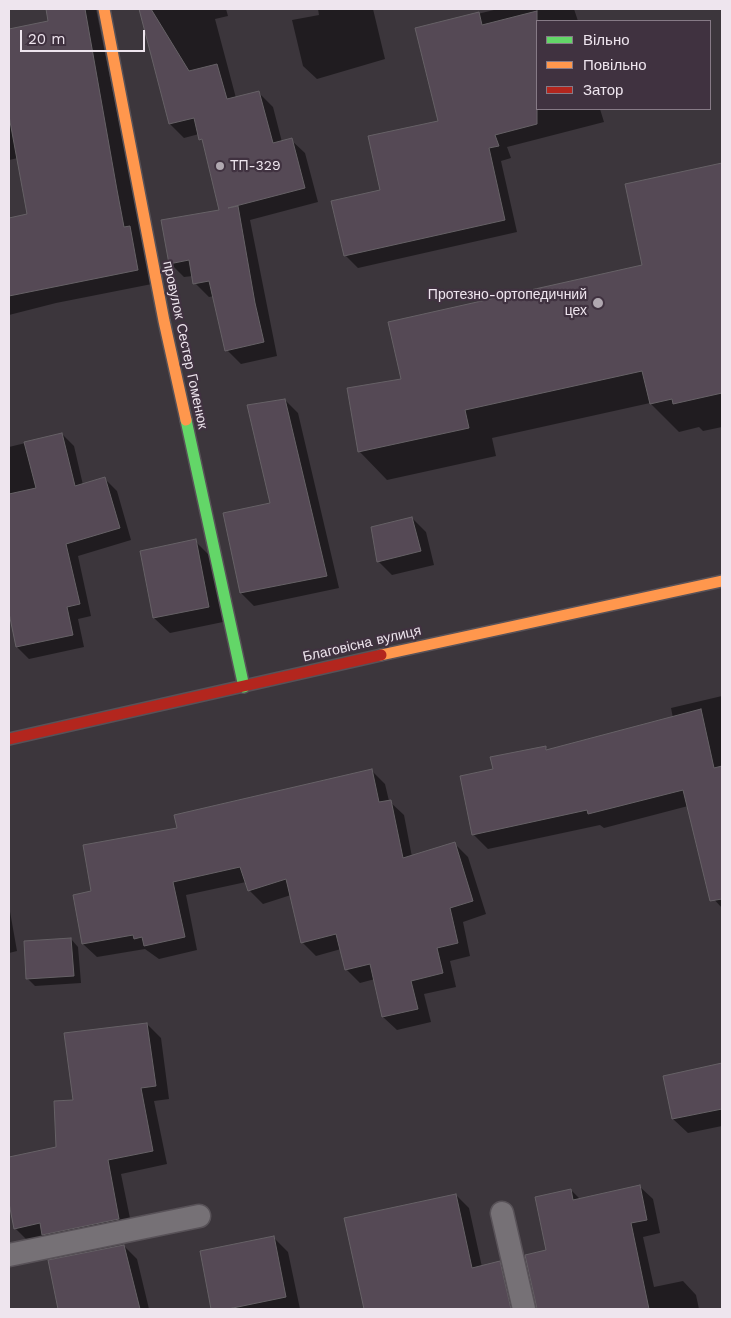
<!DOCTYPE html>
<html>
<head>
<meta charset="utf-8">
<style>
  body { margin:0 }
  #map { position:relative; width:731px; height:1318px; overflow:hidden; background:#3c363c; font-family:"Work Sans",sans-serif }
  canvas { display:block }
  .frame { position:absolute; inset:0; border:10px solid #eee5ee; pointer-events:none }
  .legend { position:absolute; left:536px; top:20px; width:175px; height:90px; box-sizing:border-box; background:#403240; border:1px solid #867a86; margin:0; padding:6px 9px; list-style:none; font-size:15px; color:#eee5ee }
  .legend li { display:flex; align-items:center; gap:10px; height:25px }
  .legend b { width:25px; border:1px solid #867a86 }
  .scale { position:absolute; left:20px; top:30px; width:125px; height:22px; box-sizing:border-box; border:2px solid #eee5ee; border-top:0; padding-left:6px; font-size:15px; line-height:18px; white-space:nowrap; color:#eee5ee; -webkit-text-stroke:4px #403240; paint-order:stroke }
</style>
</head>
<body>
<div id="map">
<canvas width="731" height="1318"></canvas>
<div class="frame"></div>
<ul class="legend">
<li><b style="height:6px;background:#63d668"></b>Вільно</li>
<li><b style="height:6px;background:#ff974d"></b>Повільно</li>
<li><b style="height:6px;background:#b3261e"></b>Затор</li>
</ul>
<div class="scale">20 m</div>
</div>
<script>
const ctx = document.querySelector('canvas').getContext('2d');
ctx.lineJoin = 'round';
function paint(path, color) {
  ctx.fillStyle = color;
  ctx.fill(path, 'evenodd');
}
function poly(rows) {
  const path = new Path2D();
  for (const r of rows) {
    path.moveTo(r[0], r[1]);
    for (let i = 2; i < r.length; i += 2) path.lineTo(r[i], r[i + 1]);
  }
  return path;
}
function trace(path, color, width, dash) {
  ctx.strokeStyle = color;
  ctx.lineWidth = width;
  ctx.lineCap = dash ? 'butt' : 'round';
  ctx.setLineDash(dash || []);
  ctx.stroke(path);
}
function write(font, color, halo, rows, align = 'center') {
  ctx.font = font + ' "Work Sans",sans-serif';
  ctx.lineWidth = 4.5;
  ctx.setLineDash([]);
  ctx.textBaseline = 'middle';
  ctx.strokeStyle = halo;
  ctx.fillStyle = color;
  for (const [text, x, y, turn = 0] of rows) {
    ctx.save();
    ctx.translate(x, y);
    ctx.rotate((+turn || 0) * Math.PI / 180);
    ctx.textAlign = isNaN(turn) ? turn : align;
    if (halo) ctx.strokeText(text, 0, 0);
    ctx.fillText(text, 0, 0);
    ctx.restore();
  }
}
paint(poly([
  [47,9,96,9,152,284,56,303,9,315,9,219,28,215,18,158,9,160,9,30,50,22],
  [140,9,226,9,228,16,215,19,236,98,259,93,273,107,282,142,291,140,305,153,318,202,250,220,277,356,241,364,227,350,214,296,209,297,195,283,193,276,184,277,170,263,220,211,204,142,199,134,184,138,170,124],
  [318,9,373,9,385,59,317,79,303,66,292,20,319,15],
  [498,9,574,9,578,21,537,21,537,109,600,109,604,122,507,147,511,158,501,161,517,232,358,268,345,255,382,191,440,122,416,29],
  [721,164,722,427,703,431,699,427,679,432,650,403,492,438,496,456,387,480,359,451,403,380,644,266],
  [285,400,298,413,339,588,254,606,241,593,272,504],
  [62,434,74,446,83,485,105,479,117,491,131,540,78,556,91,616,78,619,84,647,29,659,17,647,9,605,9,447],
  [412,518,426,532,434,565,392,575,378,561],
  [195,541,210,556,223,622,170,633,154,618,141,552],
  [722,696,722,908,711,896,688,806,604,828,600,825,488,849,473,834,494,770,545,747,548,750,673,718,671,708],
  [372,771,385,784,389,801,404,815,412,857,455,844,468,857,486,914,463,922,470,956,450,961,456,987,424,994,431,1022,397,1030,383,1017,375,979,360,983,346,969,341,949,316,956,302,942,291,895,263,904,249,890,246,882,186,895,197,950,159,959,145,949,97,957,83,944,92,892,179,829],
  [9,906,17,951,9,953],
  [71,939,78,947,81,983,35,986,27,978],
  [147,1024,161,1038,169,1099,154,1101,167,1164,121,1174,133,1233,29,1242,15,1228,9,1197,9,1159,58,1148,74,1101],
  [722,1065,722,1126,688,1133,673,1119,665,1077],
  [639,1186,653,1199,660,1233,643,1237,654,1287,683,1281,696,1295,699,1309,537,1309,548,1250,571,1190,580,1199],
  [456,1195,469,1208,482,1267,499,1262,512,1276,520,1309,366,1309,346,1219],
  [273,1237,288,1252,300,1309,213,1309,201,1252],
  [124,1246,137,1259,149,1309,60,1309,49,1261]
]), '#0007');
const building = poly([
  [46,9,85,9,117,190,124,227,130,226,138,270,9,296,9,218,27,214,9,116,9,29,48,21,46,9],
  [139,9,151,9,189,71,217,64,227,99,259,91,273,143,292,138,305,188,228,208,238,206,255,303,264,342,225,351,209,281,193,284,189,260,169,264,161,220,219,210,202,139,199,140,194,118,169,124,139,9],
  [537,11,537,124,495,135,499,146,489,148,505,220,344,256,331,201,380,190,368,136,438,121,415,28,479,12,482,25,537,11],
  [722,163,722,393,673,404,672,399,650,404,642,371,465,410,469,428,358,452,347,388,401,379,388,322,642,265,625,184,722,163],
  [285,399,327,576,240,593,223,513,270,503,247,405,285,399],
  [62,433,75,486,105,477,120,528,66,544,80,604,67,607,73,635,16,647,9,613,9,494,36,488,24,442,62,433],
  [412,517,421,551,377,562,371,527,412,517],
  [196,539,209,607,153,618,140,551,196,539],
  [701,709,714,768,722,766,722,899,710,901,683,790,588,814,587,810,472,835,460,776,493,769,490,757,546,746,546,750,701,709],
  [372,769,379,802,391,800,403,858,455,842,473,901,450,908,458,943,437,948,443,973,411,981,418,1009,382,1017,370,964,345,970,336,934,301,943,286,879,248,891,240,867,173,882,185,937,144,946,142,937,134,939,133,935,82,944,73,895,91,891,83,845,177,828,174,815,372,769],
  [71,938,74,976,26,979,24,941,71,938],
  [147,1023,156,1086,141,1088,153,1151,108,1160,119,1219,42,1235,40,1223,14,1229,9,1203,9,1157,56,1147,54,1101,73,1100,64,1033,147,1023],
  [722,1063,722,1109,672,1119,663,1076,722,1063],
  [640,1185,647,1220,631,1223,649,1309,537,1309,525,1255,546,1250,535,1197,571,1189,573,1200,640,1185],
  [456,1194,472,1268,500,1261,511,1309,364,1309,344,1218,456,1194],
  [274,1236,286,1297,228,1309,211,1309,200,1251,274,1236],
  [124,1245,140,1309,58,1309,48,1260,124,1245]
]);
paint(building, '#554955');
trace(building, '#666166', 1);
const lane = poly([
  [502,1213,524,1309],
  [9,1255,199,1216]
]);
const fast = poly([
  [186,420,244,687]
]);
const slow = poly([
  [104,9,164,321,186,420],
  [381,655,722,581]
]);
const jam = poly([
  [9,739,381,655]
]);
trace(lane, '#585258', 25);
trace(fast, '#585258', 14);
trace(slow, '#585258', 14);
trace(jam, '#585258', 14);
trace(lane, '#767176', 22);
trace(fast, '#63d668', 11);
trace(slow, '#ff974d', 11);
trace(jam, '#b3261e', 11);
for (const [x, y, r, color] of [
  [220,166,5,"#b0a8b0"],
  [598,303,6,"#b0a8b0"]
]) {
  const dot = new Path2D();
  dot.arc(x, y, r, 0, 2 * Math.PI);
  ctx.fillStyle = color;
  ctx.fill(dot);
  trace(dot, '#403240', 2);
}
write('14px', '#eee5ee', '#403240', [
  ["ТП-329",230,166],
  ["Протезно-ортопедичний",587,295,"right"],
  ["цех",587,311,"right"]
], 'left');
write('14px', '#eee5ee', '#403240', [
  ["провулок Сестер Гоменюк",185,345,78],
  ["Благовісна вулиця",362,644,-13]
]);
</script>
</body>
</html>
